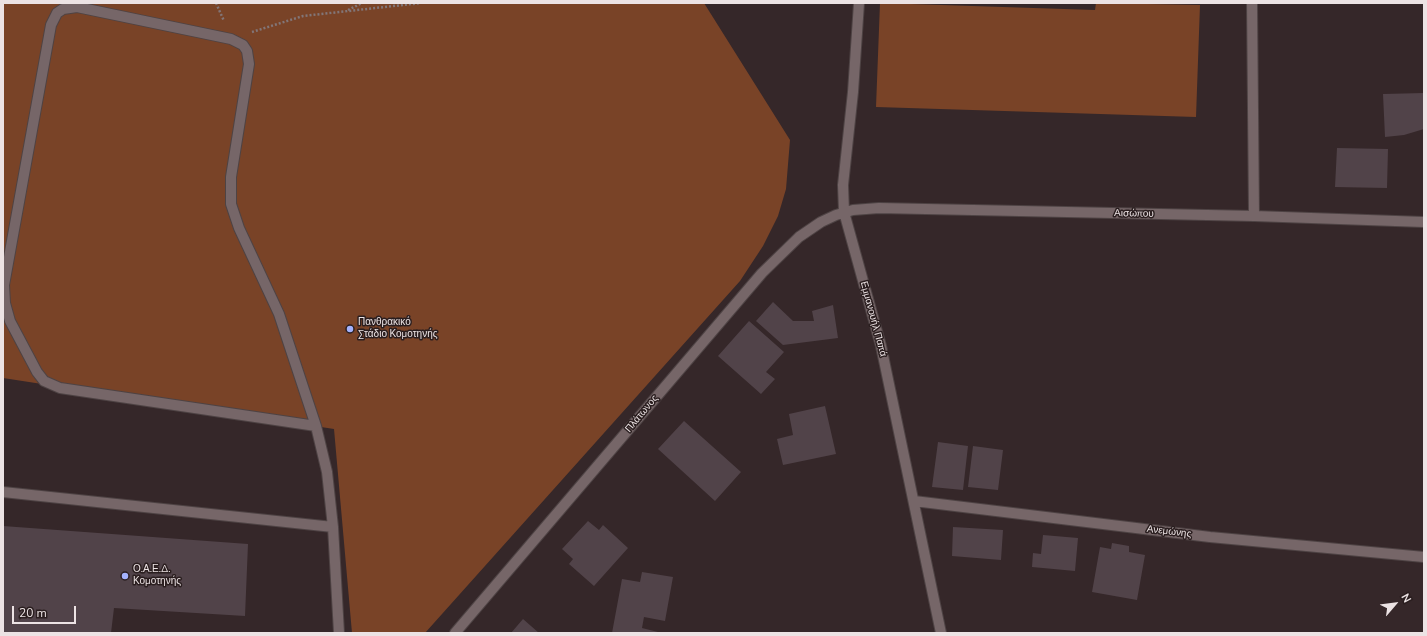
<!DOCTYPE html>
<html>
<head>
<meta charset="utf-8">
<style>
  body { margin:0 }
  #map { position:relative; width:1427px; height:636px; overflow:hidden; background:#352729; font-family:"Nunito Sans",sans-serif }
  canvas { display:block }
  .frame { position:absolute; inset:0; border:4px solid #ece3e4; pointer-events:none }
  .north { position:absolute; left:1375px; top:584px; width:40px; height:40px; -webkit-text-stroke:3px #2a1e1f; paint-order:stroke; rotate:62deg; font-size:11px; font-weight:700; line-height:16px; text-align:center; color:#ece3e4 }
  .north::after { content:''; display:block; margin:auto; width:14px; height:18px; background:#ece3e4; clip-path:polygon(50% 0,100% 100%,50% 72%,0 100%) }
  .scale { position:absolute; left:12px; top:606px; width:64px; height:18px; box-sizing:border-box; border:2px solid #ece3e4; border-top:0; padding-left:5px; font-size:12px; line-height:14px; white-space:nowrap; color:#ece3e4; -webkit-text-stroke:3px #2a1e1f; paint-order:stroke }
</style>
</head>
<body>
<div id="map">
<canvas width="1427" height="636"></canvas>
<div class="frame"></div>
<div class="north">N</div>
<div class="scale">20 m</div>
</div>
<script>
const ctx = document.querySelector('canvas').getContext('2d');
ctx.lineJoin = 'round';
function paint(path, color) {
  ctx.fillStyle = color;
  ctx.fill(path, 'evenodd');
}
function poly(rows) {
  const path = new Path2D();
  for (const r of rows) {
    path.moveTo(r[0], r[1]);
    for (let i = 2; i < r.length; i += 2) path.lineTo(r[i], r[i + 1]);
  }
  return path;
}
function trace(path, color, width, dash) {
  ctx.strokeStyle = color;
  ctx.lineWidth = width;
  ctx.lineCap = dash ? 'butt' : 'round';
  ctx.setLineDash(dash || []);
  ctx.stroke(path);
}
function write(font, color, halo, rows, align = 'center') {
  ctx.font = font + ' "Nunito Sans",sans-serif';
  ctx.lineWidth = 3;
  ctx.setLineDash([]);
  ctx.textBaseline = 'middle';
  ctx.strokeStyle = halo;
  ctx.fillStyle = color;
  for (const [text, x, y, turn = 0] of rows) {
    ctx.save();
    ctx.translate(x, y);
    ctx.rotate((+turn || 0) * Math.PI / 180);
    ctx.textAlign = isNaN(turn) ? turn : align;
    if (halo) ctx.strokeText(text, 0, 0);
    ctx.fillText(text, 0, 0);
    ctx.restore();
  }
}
paint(poly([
  [3,3,704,3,790,140,786,189,778,216,763,246,740,281,425,633,352,633,334,429,3,378],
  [880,3,1095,10,1096,3,1200,5,1196,117,876,107]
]), '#794327');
paint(poly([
  [1424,93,1424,129,1404,135,1385,137,1383,94],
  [1337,148,1388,149,1387,188,1335,187],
  [773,302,793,321,814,321,812,311,833,305,838,338,783,345,756,321],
  [749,321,784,352,766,372,775,379,761,394,718,356],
  [825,406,836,454,783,465,777,439,793,435,789,414],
  [684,421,741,472,715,501,658,449],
  [938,442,968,446,963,490,932,487],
  [973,446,1003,450,998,490,968,487],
  [588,521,599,530,603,525,628,548,594,586,569,564,573,559,562,549],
  [3,526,248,544,245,616,114,608,111,633,3,633],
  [953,527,1003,530,1001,560,952,556],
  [1043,535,1078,538,1075,571,1032,567,1033,553,1041,554],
  [1112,543,1129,546,1129,552,1145,555,1137,600,1092,592,1100,547,1111,549],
  [642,572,673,577,665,621,644,617,642,628,662,633,612,633,622,579,640,582],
  [523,619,539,633,511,633]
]), '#514349');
const service = poly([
  [316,426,60,388,44,381,37,372,10,321,5,303,4,285,51,25,57,13,63,9,77,7,231,39,243,45,247,51,249,64,231,177,231,204,239,228,279,314,316,426,327,472,333,527,339,633],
  [3,492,333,527]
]);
const minor = poly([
  [859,3,853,92,843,185,844,212,881,346,941,633],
  [1252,3,1254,216],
  [914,501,1210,537,1424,557],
  [455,633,762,273,799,237,821,222,836,215,853,210,879,208,1254,216,1424,222]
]);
trace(service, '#4e4344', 12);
trace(minor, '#4e4344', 12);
trace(poly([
  [216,3,224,21],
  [348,10,362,3],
  [252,32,303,16,421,3]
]), '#827678', 2.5, [2, 2]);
trace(service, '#766668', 10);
trace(minor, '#766668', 10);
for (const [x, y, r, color] of [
  [350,329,4,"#a4b2fc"],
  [125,576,4,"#a4b2fc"]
]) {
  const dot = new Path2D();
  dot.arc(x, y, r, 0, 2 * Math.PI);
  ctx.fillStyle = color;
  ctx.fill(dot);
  trace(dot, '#2a1e1f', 1.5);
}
write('10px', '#ece3e4', '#2a1e1f', [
  ["Αισώπου",1134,214,1],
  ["Εμμανουήλ Παπά",873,319,75],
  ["Πλάτωνος",642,414,-50],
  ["Ανεμώνης",1169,532,7]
]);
write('10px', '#ece3e4', '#2a1e1f', [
  ["Πανθρακικό",358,323],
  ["Στάδιο Κομοτηνής",358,335],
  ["Ο.Α.Ε.Δ.",133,570],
  ["Κομοτηνής",133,582]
], 'left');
</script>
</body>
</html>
